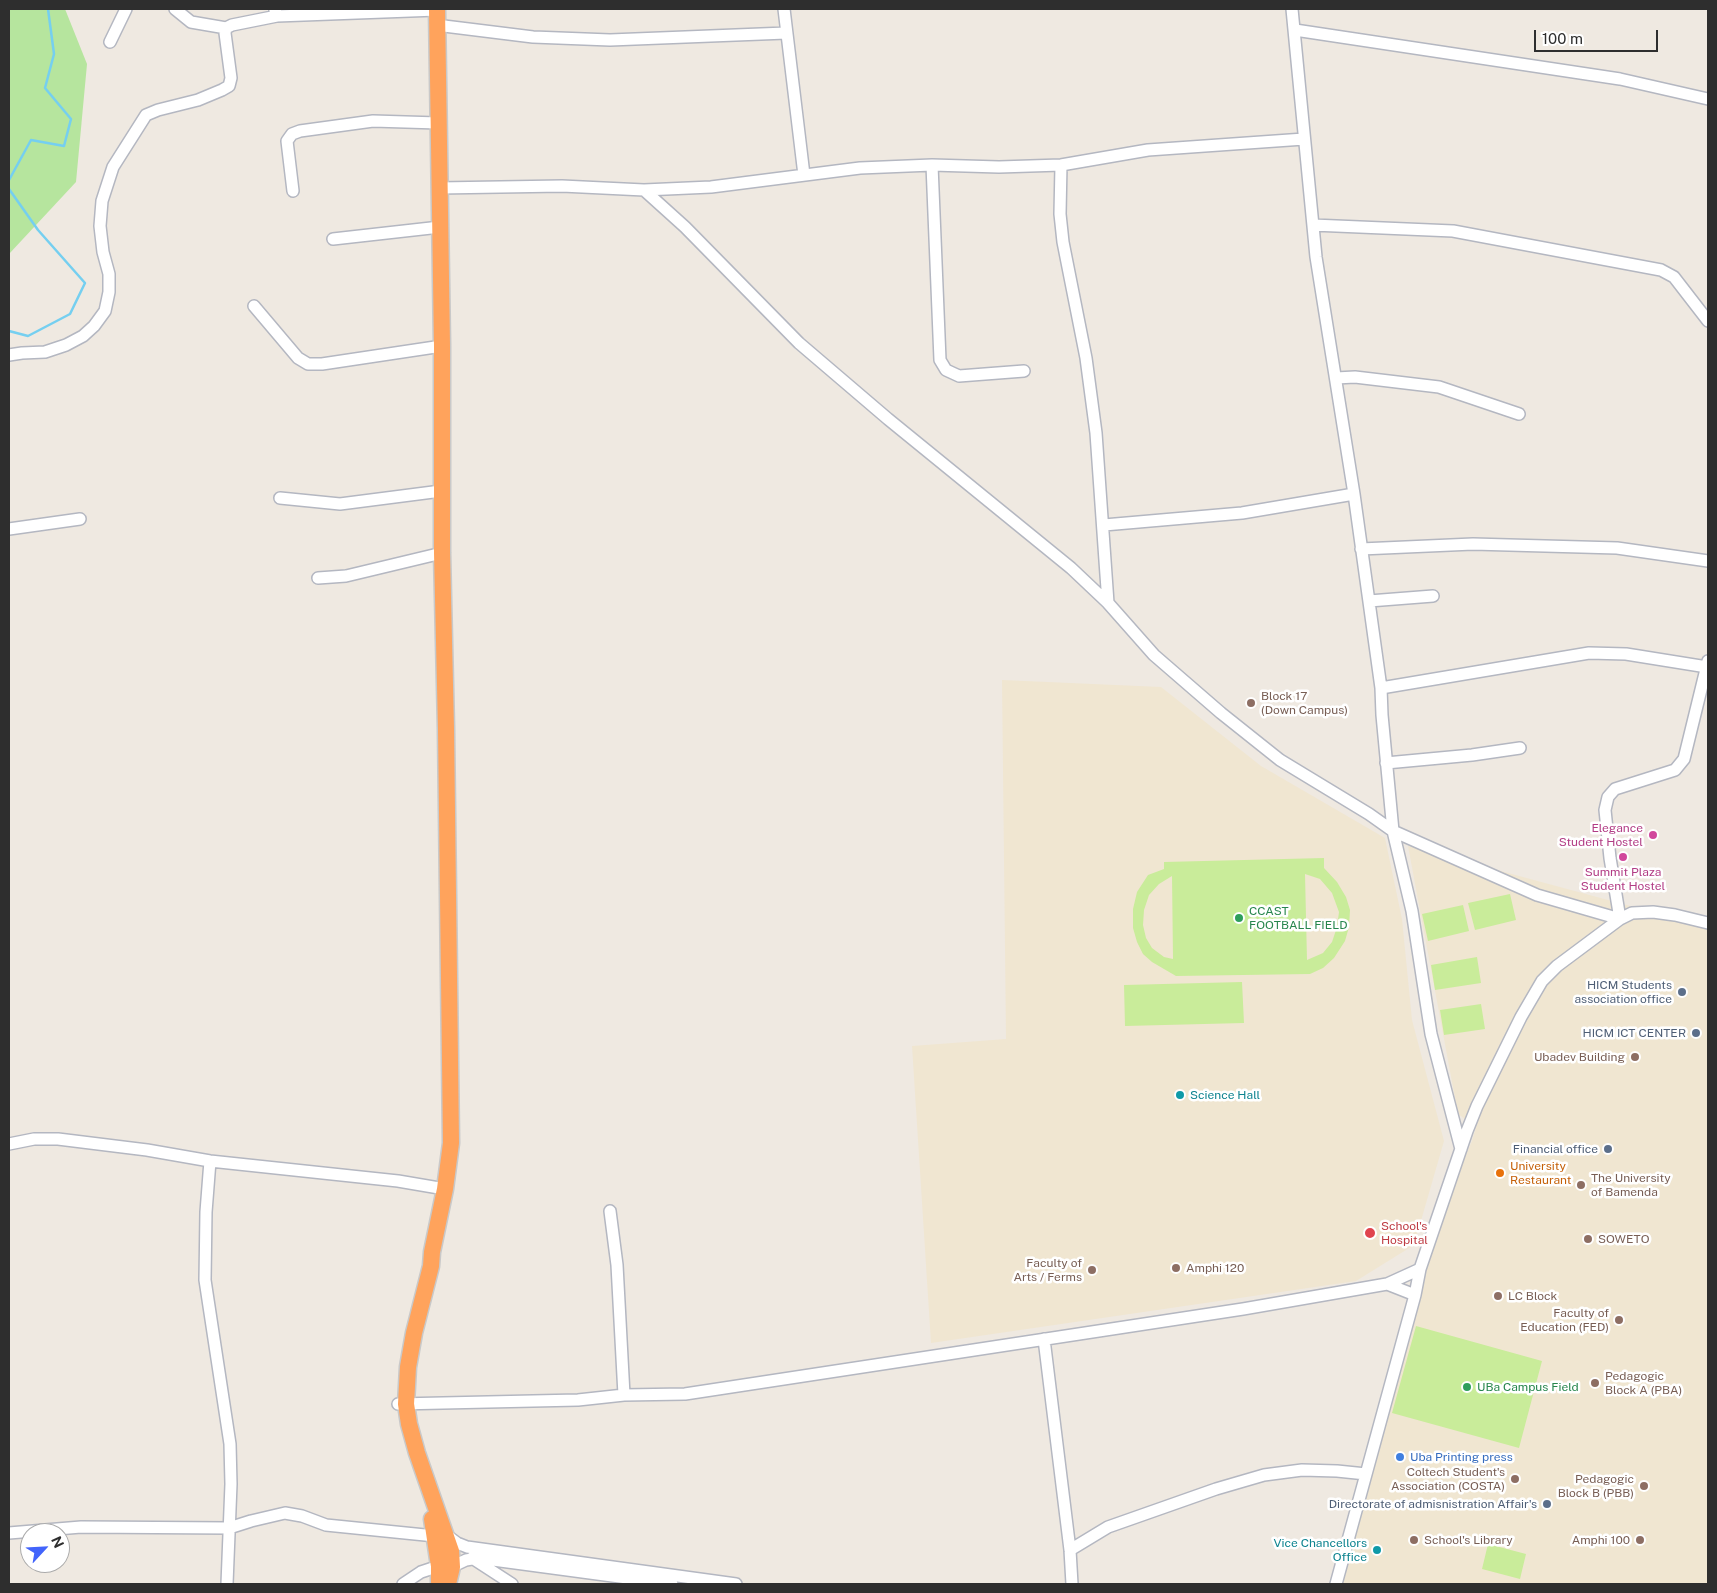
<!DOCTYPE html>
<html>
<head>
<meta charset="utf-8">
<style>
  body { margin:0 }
  #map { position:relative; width:1717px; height:1593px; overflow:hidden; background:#efe9e1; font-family:"Public Sans",sans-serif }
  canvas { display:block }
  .frame { position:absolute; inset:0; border:10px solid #2e2e2e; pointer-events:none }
  .north { position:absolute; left:20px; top:1523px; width:50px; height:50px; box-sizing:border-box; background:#fff; border:1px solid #ababab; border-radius:50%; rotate:65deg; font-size:14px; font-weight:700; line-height:20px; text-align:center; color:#2e2e2e }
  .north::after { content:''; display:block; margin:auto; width:18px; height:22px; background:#4264fb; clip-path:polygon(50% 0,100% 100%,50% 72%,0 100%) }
  .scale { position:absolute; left:1534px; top:30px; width:124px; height:22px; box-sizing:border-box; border:2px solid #2e2e2e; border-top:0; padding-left:6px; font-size:15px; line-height:18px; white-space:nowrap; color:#2e2e2e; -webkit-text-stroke:4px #fff; paint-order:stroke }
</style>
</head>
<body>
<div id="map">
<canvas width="1717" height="1593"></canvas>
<div class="frame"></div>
<div class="north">N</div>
<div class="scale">100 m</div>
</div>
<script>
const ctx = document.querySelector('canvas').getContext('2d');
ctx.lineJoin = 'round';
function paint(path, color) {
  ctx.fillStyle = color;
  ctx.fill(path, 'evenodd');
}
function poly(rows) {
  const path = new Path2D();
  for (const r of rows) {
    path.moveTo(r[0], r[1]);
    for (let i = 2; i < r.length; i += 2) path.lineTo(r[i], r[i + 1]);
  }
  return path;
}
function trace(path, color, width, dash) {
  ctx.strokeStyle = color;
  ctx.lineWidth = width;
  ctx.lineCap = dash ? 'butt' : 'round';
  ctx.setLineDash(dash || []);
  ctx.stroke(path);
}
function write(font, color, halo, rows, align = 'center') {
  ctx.font = font + ' "Public Sans",sans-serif';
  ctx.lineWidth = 5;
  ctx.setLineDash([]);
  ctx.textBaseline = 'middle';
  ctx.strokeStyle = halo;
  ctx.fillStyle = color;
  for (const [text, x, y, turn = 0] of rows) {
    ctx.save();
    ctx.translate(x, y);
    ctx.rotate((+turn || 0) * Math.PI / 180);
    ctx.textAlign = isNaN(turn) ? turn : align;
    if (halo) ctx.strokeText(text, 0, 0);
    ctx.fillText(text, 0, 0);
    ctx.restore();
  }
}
paint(poly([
  [1002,680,1161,687,1261,766,1385,838,1402,919,1412,1020,1444,1141,1414,1245,1356,1281,931,1343,912,1046,1006,1039],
  [1408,846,1708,927,1708,1584,1339,1584,1434,1229,1472,1141,1476,1127,1458,1114]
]), '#f0e6d1');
paint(poly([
  [9,9,65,9,87,64,76,182,9,254]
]), '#b6e59e');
paint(poly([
  [1324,858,1324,868,1337,882,1346,897,1350,910,1349,927,1345,941,1334,958,1323,968,1310,974,1176,976,1152,962,1143,954,1137,942,1133,928,1133,909,1137,892,1148,875,1164,869,1164,862],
  [1305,874,1320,879,1332,893,1339,912,1337,927,1332,942,1323,953,1307,960],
  [1172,876,1173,959,1164,957,1152,948,1146,938,1143,925,1144,910,1149,895,1159,884],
  [1510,894,1516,920,1475,930,1468,903],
  [1463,905,1469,931,1428,941,1422,914],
  [1477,957,1481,983,1435,990,1431,965],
  [1242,982,1244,1023,1125,1026,1124,985],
  [1481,1004,1485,1029,1444,1035,1440,1010],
  [1416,1326,1542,1361,1519,1448,1392,1413],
  [1488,1544,1526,1554,1520,1579,1482,1569]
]), '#c9ec9a');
trace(poly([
  [9,180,31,140,64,146,71,119,45,88,54,54,48,9],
  [9,189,38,230,85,283,70,314,28,336,9,331]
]), '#75cff0', 2.5);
const minor = poly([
  [175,9,191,22,226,28],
  [784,9,804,175],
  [1292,9,1316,257,1354,494,1381,688,1382,715,1393,831,1412,911,1431,1034,1461,1149],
  [275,10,277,16,437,10],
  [436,25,533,37,610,40,786,33],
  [1295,30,1620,79,1708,99],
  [110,42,126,9],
  [932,165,940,360,946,370,959,376,1024,371],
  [1061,165,1060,214,1063,242,1086,358,1096,433,1108,603],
  [439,188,562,186,644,190,711,187,860,168,932,165,999,167,1061,165,1148,150,1304,139],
  [644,190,685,227,799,343,888,419,1071,568,1108,603,1154,655,1221,713,1280,760,1369,814,1393,831,1537,895,1620,919],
  [293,191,287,141,292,134,300,131,373,121,438,123],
  [1313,225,1453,231,1661,270,1674,277,1708,321],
  [333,239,440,227],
  [254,306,298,358,308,364,322,364,442,346],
  [9,355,22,353,45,352,66,345,83,336,94,326,105,311,109,292,109,274,103,252,100,226,102,201,113,167,146,115,158,110,198,100,222,90,229,86,231,78,225,33,226,28,232,25,277,16],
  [1336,378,1355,377,1439,387,1519,414],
  [280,498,340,504,441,491],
  [1104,525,1242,513,1354,494],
  [9,529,80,519],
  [1361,549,1473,544,1617,548,1708,561],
  [318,578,346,576,442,553],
  [1369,601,1433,596],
  [1381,688,1589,653,1626,654,1707,667],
  [1386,763,1472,755,1520,748],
  [1620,919,1610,858,1605,810,1608,797,1615,789,1675,770,1684,759,1708,661],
  [9,1144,34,1139,58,1139,147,1150,210,1161,398,1181,445,1189],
  [210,1161,206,1212,205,1280,230,1444,231,1484,227,1584],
  [610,1211,617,1265,624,1395],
  [1387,1284,1415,1295],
  [1044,1339,1070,1550,1072,1584],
  [398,1404,578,1400,624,1395,685,1394,1243,1309,1387,1284,1420,1269],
  [9,1533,81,1527,229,1528,251,1521,285,1513,302,1516,326,1525,435,1536],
  [445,1534,457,1543,467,1547,736,1584],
  [1070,1550,1108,1527,1216,1489,1264,1475,1302,1470,1337,1471,1366,1474],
  [472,1558,512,1584],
  [403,1584,421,1572,439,1566,449,1568,466,1560,478,1558,672,1584],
  [1336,1584,1415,1295,1420,1269,1467,1131,1477,1106,1521,1017,1542,981,1557,966,1620,919,1632,913,1653,912,1675,915,1708,923]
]);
const highway = poly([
  [437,9,442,346,442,553,446,729,451,1143,445,1189,432,1252,431,1266,414,1333,408,1367,406,1404,409,1424,417,1453,451,1551,452,1567,448,1584],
  [432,1519,439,1566,439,1584]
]);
trace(minor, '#b4b7c1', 14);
trace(highway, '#c9c9c9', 19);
trace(minor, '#fff', 11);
trace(highway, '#ffa35c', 16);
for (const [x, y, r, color] of [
  [1251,703,5,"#8d6e63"],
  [1653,835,5,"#d1479c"],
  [1623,857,5,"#d1479c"],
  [1239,918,5,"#2e9e5b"],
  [1682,992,5,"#5c6f8a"],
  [1696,1033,5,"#5c6f8a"],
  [1635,1057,5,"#8d6e63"],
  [1180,1095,5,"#0f9aa8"],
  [1608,1149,5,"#5c6f8a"],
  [1500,1173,5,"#e8710a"],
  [1581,1185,5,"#8d6e63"],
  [1370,1233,6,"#e0444e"],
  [1588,1239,5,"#8d6e63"],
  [1176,1268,5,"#8d6e63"],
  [1092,1270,5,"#8d6e63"],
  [1498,1296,5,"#8d6e63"],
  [1619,1320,5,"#8d6e63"],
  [1595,1383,5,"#8d6e63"],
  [1467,1387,5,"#2e9e5b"],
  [1400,1457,5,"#3f7fe0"],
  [1515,1479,5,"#8d6e63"],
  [1644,1486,5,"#8d6e63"],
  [1547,1504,5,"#5c6f8a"],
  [1414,1540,5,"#8d6e63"],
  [1640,1540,5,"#8d6e63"],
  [1377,1550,5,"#0f9aa8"]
]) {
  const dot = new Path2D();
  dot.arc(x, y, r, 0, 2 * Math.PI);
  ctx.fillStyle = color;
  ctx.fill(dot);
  trace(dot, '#fff', 2);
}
write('12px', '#785e54', '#fff', [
  ["Block 17",1261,696],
  ["(Down Campus)",1261,710],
  ["Ubadev Building",1625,1057,"right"],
  ["The University",1591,1178],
  ["of Bamenda",1591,1192],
  ["SOWETO",1598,1239],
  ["Faculty of",1082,1263,"right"],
  ["Arts / Ferms",1082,1277,"right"],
  ["Amphi 120",1186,1268],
  ["LC Block",1508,1296],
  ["Faculty of",1609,1313,"right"],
  ["Education (FED)",1609,1327,"right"],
  ["Pedagogic",1605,1376],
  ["Block A (PBA)",1605,1390],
  ["Coltech Student's",1505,1472,"right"],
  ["Association (COSTA)",1505,1486,"right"],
  ["Pedagogic",1634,1479,"right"],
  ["Block B (PBB)",1634,1493,"right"],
  ["School's Library",1424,1540],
  ["Amphi 100",1630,1540,"right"]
], 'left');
write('12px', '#b23c85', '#fff', [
  ["Elegance",1643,828],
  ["Student Hostel",1643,842],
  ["Summit Plaza",1623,872,"center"],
  ["Student Hostel",1623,886,"center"]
], 'right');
write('12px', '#27864d', '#fff', [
  ["CCAST",1249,911],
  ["FOOTBALL FIELD",1249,925],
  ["UBa Campus Field",1477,1387]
], 'left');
write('12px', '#4e5e75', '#fff', [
  ["HICM Students",1672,985],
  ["association office",1672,999],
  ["HICM ICT CENTER",1686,1033],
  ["Financial office",1598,1149],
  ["Directorate of admisnistration Affair's",1537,1504]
], 'right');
write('12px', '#0d838f', '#fff', [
  ["Science Hall",1190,1095],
  ["Vice Chancellors",1367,1543,"right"],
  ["Office",1367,1557,"right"]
], 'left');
write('12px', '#c56008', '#fff', [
  ["University",1510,1166],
  ["Restaurant",1510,1180]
], 'left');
write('12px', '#be3a42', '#fff', [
  ["School's",1381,1226],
  ["Hospital",1381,1240]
], 'left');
write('12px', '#366cbe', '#fff', [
  ["Uba Printing press",1410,1457]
], 'left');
</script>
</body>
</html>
